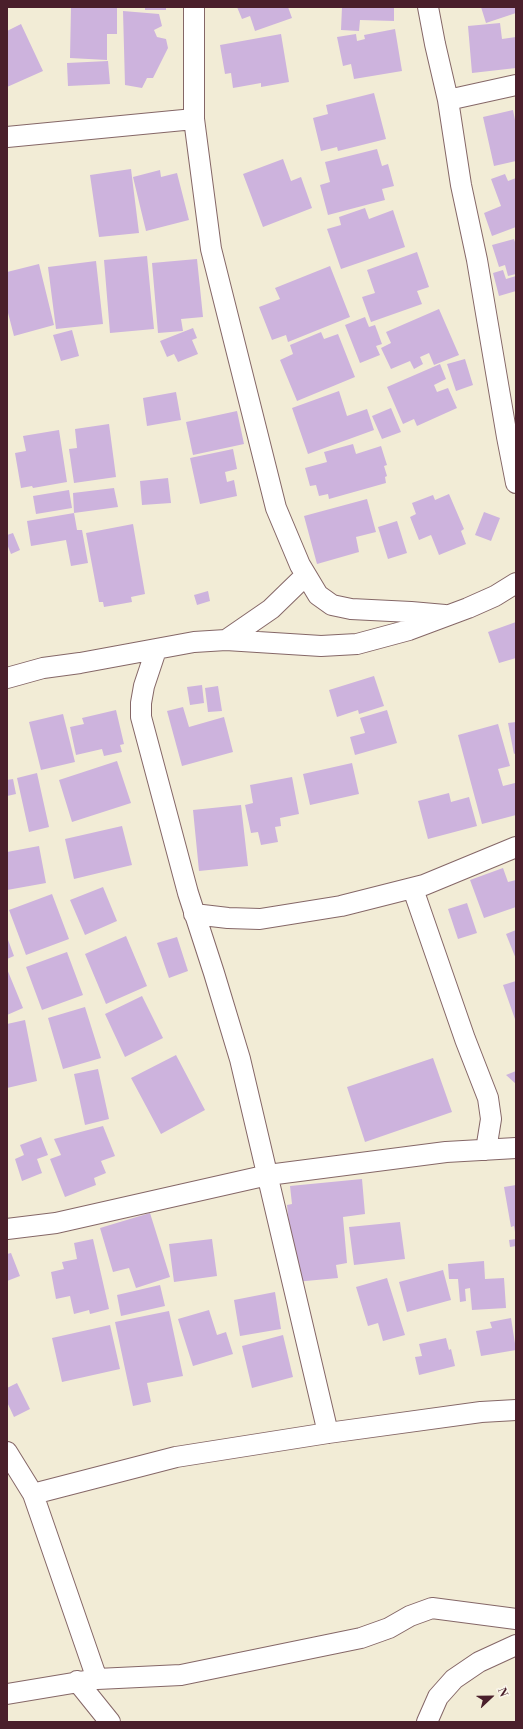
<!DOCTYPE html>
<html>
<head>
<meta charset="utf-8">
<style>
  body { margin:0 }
  #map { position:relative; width:523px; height:1729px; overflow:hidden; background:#f2ecd6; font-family:"Libre Bodoni",serif }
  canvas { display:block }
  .frame { position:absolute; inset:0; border:8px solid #4a1f2b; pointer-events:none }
  .north { position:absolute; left:471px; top:1677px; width:40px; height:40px; -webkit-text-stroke:3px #fbf7ec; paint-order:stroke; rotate:68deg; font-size:11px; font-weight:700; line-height:16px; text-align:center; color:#4a1f2b }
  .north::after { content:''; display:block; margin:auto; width:14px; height:18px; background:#4a1f2b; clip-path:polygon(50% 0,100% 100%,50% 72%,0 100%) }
</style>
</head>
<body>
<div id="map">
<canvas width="523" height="1729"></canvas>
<div class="frame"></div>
<div class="north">N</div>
</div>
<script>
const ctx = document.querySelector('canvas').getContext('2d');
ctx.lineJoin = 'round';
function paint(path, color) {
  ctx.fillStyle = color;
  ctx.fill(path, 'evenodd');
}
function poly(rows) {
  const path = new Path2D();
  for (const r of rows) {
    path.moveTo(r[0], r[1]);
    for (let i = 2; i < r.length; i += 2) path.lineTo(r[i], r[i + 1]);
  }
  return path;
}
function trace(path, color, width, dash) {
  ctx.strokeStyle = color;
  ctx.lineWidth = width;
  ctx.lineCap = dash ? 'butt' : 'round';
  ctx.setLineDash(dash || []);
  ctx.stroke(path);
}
paint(poly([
  [71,7,117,7,117,34,107,34,107,60,70,58],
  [145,7,166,7,166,10,145,10],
  [237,7,288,7,292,18,255,31,250,16,242,19],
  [342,7,394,7,394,21,360,20,359,31,341,30],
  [481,7,516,7,516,13,486,23],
  [123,11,159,14,162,26,154,30,157,37,166,39,168,48,153,78,147,78,142,88,125,85],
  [500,23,502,39,516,37,516,68,472,73,468,26],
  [21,24,43,71,7,87,7,31],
  [395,29,402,71,354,79,351,64,343,66,337,37,356,34,357,41,365,39,364,35],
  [281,34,289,82,261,87,261,83,233,88,231,73,225,74,220,45],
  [108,61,110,84,68,86,67,63],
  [374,93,386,139,338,151,337,147,321,151,313,118,328,114,326,105],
  [513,110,516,125,516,161,494,166,483,117],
  [377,149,382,166,388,164,394,186,382,189,385,200,328,215,320,185,330,182,325,162],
  [283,159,291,181,301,177,312,208,263,227,243,174],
  [131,169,139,233,99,237,90,175],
  [160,170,161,177,177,173,189,220,146,231,133,177],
  [505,174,508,181,516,178,516,227,492,236,484,213,501,206,491,179],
  [365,208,369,219,393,210,405,247,341,269,327,229,341,225,339,217],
  [514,239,516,245,516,274,508,276,505,265,499,267,492,245],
  [417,252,429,287,417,291,422,304,371,322,362,297,375,293,367,270],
  [147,256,154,329,110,333,104,260],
  [197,259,203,317,181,319,183,331,158,333,152,263],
  [96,261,103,324,56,329,48,267],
  [39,264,54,325,14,336,7,309,7,272],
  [330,266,350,317,288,342,286,335,272,340,259,307,280,299,275,288],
  [503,270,506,279,516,276,516,291,499,296,493,273],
  [439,309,459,355,434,365,429,353,420,357,423,364,414,369,410,361,391,369,381,348,391,343,386,332],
  [365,317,369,327,375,325,382,344,376,346,380,355,360,363,345,325],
  [193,328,197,338,192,340,198,354,178,362,174,354,167,357,160,341],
  [72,330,79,356,61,361,53,335],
  [321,332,324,339,338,334,355,377,297,401,280,360,293,354,290,345],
  [465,359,473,385,456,391,447,364],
  [440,364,446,379,434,385,437,392,448,388,457,408,417,426,414,419,403,424,387,387],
  [339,391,347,416,367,409,374,430,308,454,292,408],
  [176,392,181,420,147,426,143,398],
  [391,408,401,432,382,439,372,416],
  [237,411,244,444,193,455,186,422],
  [109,424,116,477,74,483,69,449,77,448,75,429],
  [59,430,67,482,33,488,32,486,21,488,15,453,26,451,23,436],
  [353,444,356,454,381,446,387,465,384,466,387,476,385,477,386,483,329,499,328,494,319,496,316,485,310,486,305,468,327,462,324,452],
  [233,449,237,469,225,472,227,482,234,480,237,496,200,504,190,458],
  [168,478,171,503,142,505,140,481],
  [114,488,118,507,74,513,73,493],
  [69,490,72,508,36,514,33,496],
  [449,494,464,529,461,531,466,544,439,555,431,535,419,540,410,517,416,514,412,503,433,495,435,500],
  [367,499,376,532,356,537,359,552,317,564,304,516],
  [484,512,500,518,491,541,475,535],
  [74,513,77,530,82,530,88,563,71,566,66,540,31,546,27,521],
  [397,521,407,553,388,559,378,527],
  [133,524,145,594,131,597,132,602,104,607,103,602,99,602,86,533],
  [13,533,20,550,11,554,7,544,7,535],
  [208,591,210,601,197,605,194,595],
  [516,622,516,658,499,663,488,632],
  [374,676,384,706,359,714,358,710,337,717,329,690],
  [202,685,204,703,190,705,187,687],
  [218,686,222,711,208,712,205,688],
  [183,707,189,727,224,717,233,752,182,766,167,711],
  [116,710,124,744,120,745,122,752,104,756,102,749,76,755,70,727,84,724,82,718],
  [387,710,397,743,355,755,350,737,365,733,360,718],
  [63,714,75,762,41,770,29,722],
  [516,722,516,753,514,754,508,723],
  [498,724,510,766,498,769,503,786,515,783,516,815,482,824,458,735],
  [117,761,131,803,72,822,59,780],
  [352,763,359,794,310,805,303,774],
  [37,773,49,827,29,832,17,778],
  [292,777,299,814,280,818,281,826,275,827,278,842,261,845,258,832,251,833,245,805,253,803,250,785],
  [13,779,16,794,7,796,7,780],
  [449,793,451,802,469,797,477,826,428,839,418,801],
  [241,805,248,866,199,871,193,810],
  [122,826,132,865,74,879,65,839],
  [39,846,46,883,7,890,7,852],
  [503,868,508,882,516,880,516,907,484,918,470,880],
  [103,887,117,921,85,935,70,900],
  [52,894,69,939,26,955,9,910],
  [467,903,477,933,458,939,448,909],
  [516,930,516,959,506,934],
  [126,936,147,986,106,1004,85,954],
  [7,937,14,956,7,959],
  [177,937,188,971,169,978,157,943],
  [67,952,83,995,42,1010,26,967],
  [7,969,23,1008,7,1015],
  [516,981,516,1022,503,985],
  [142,996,163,1038,125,1057,105,1014],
  [85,1007,101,1058,63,1069,48,1018],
  [25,1020,37,1081,7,1088,7,1024],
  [176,1055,205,1110,161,1134,131,1078],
  [433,1058,452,1112,365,1142,347,1087],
  [98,1069,109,1119,85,1125,74,1074],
  [516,1071,516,1084,506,1075],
  [103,1126,115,1156,101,1161,106,1173,94,1178,96,1185,65,1197,50,1159,61,1155,54,1139],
  [41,1137,48,1155,37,1159,42,1173,22,1181,15,1159,24,1155,20,1145],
  [362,1179,365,1214,343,1217,347,1263,336,1265,338,1278,295,1282,287,1205,292,1204,290,1186],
  [516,1185,516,1232,515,1232,514,1226,511,1227,504,1187],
  [150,1213,170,1277,136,1288,129,1268,113,1272,100,1228],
  [400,1222,405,1259,354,1265,349,1227],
  [93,1239,109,1309,90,1314,89,1310,74,1314,70,1296,56,1299,51,1272,64,1269,62,1262,77,1259,74,1243],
  [212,1239,217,1276,174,1282,169,1244],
  [516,1239,516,1246,510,1247,509,1240],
  [11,1253,20,1276,7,1281,7,1254],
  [484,1261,485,1279,504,1278,506,1308,472,1310,470,1288,465,1289,466,1301,460,1302,458,1279,449,1279,448,1264],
  [443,1270,451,1300,407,1312,399,1282],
  [387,1278,405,1335,383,1341,378,1323,368,1326,356,1287],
  [160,1285,165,1306,121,1316,117,1295],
  [275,1292,281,1329,240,1336,234,1300],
  [209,1310,217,1335,226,1332,233,1354,193,1366,178,1319],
  [169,1311,183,1376,147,1383,151,1402,133,1406,115,1322],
  [511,1318,516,1350,481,1356,476,1331,492,1328,490,1322],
  [110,1325,120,1369,62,1382,52,1338],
  [283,1335,293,1377,252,1388,242,1346],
  [446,1338,449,1350,451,1349,455,1366,419,1375,415,1357,422,1356,419,1344],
  [17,1383,30,1409,14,1417,7,1402,7,1388]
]), '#cdb3dd');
const street = poly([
  [194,7,194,119,211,249,276,508,300,565,318,595,332,605,351,609,411,612,445,615],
  [428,7,435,44,448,100,461,185,477,260,507,437,516,483],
  [448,100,516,85],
  [7,137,194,119],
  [226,640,271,609,306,575],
  [156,650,144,686,141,703,141,717,188,893,214,973,240,1059,328,1433],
  [7,678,43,668,80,663,194,642,226,640,321,646,357,644,409,630,468,608,495,596,516,583],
  [413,889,465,1039,488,1098,491,1119,486,1150],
  [194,914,228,918,260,919,341,906,424,885,516,847],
  [7,1229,56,1223,268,1175,446,1152,516,1148],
  [7,1452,33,1494,97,1679],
  [33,1494,176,1457,328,1433,481,1412,516,1410],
  [77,1681,110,1722],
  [7,1694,97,1679,181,1675,361,1638,389,1628,410,1616,432,1608,516,1619],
  [427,1722,438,1697,454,1679,479,1662,516,1645]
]);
trace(street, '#856767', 22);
trace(street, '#fff', 20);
</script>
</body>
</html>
